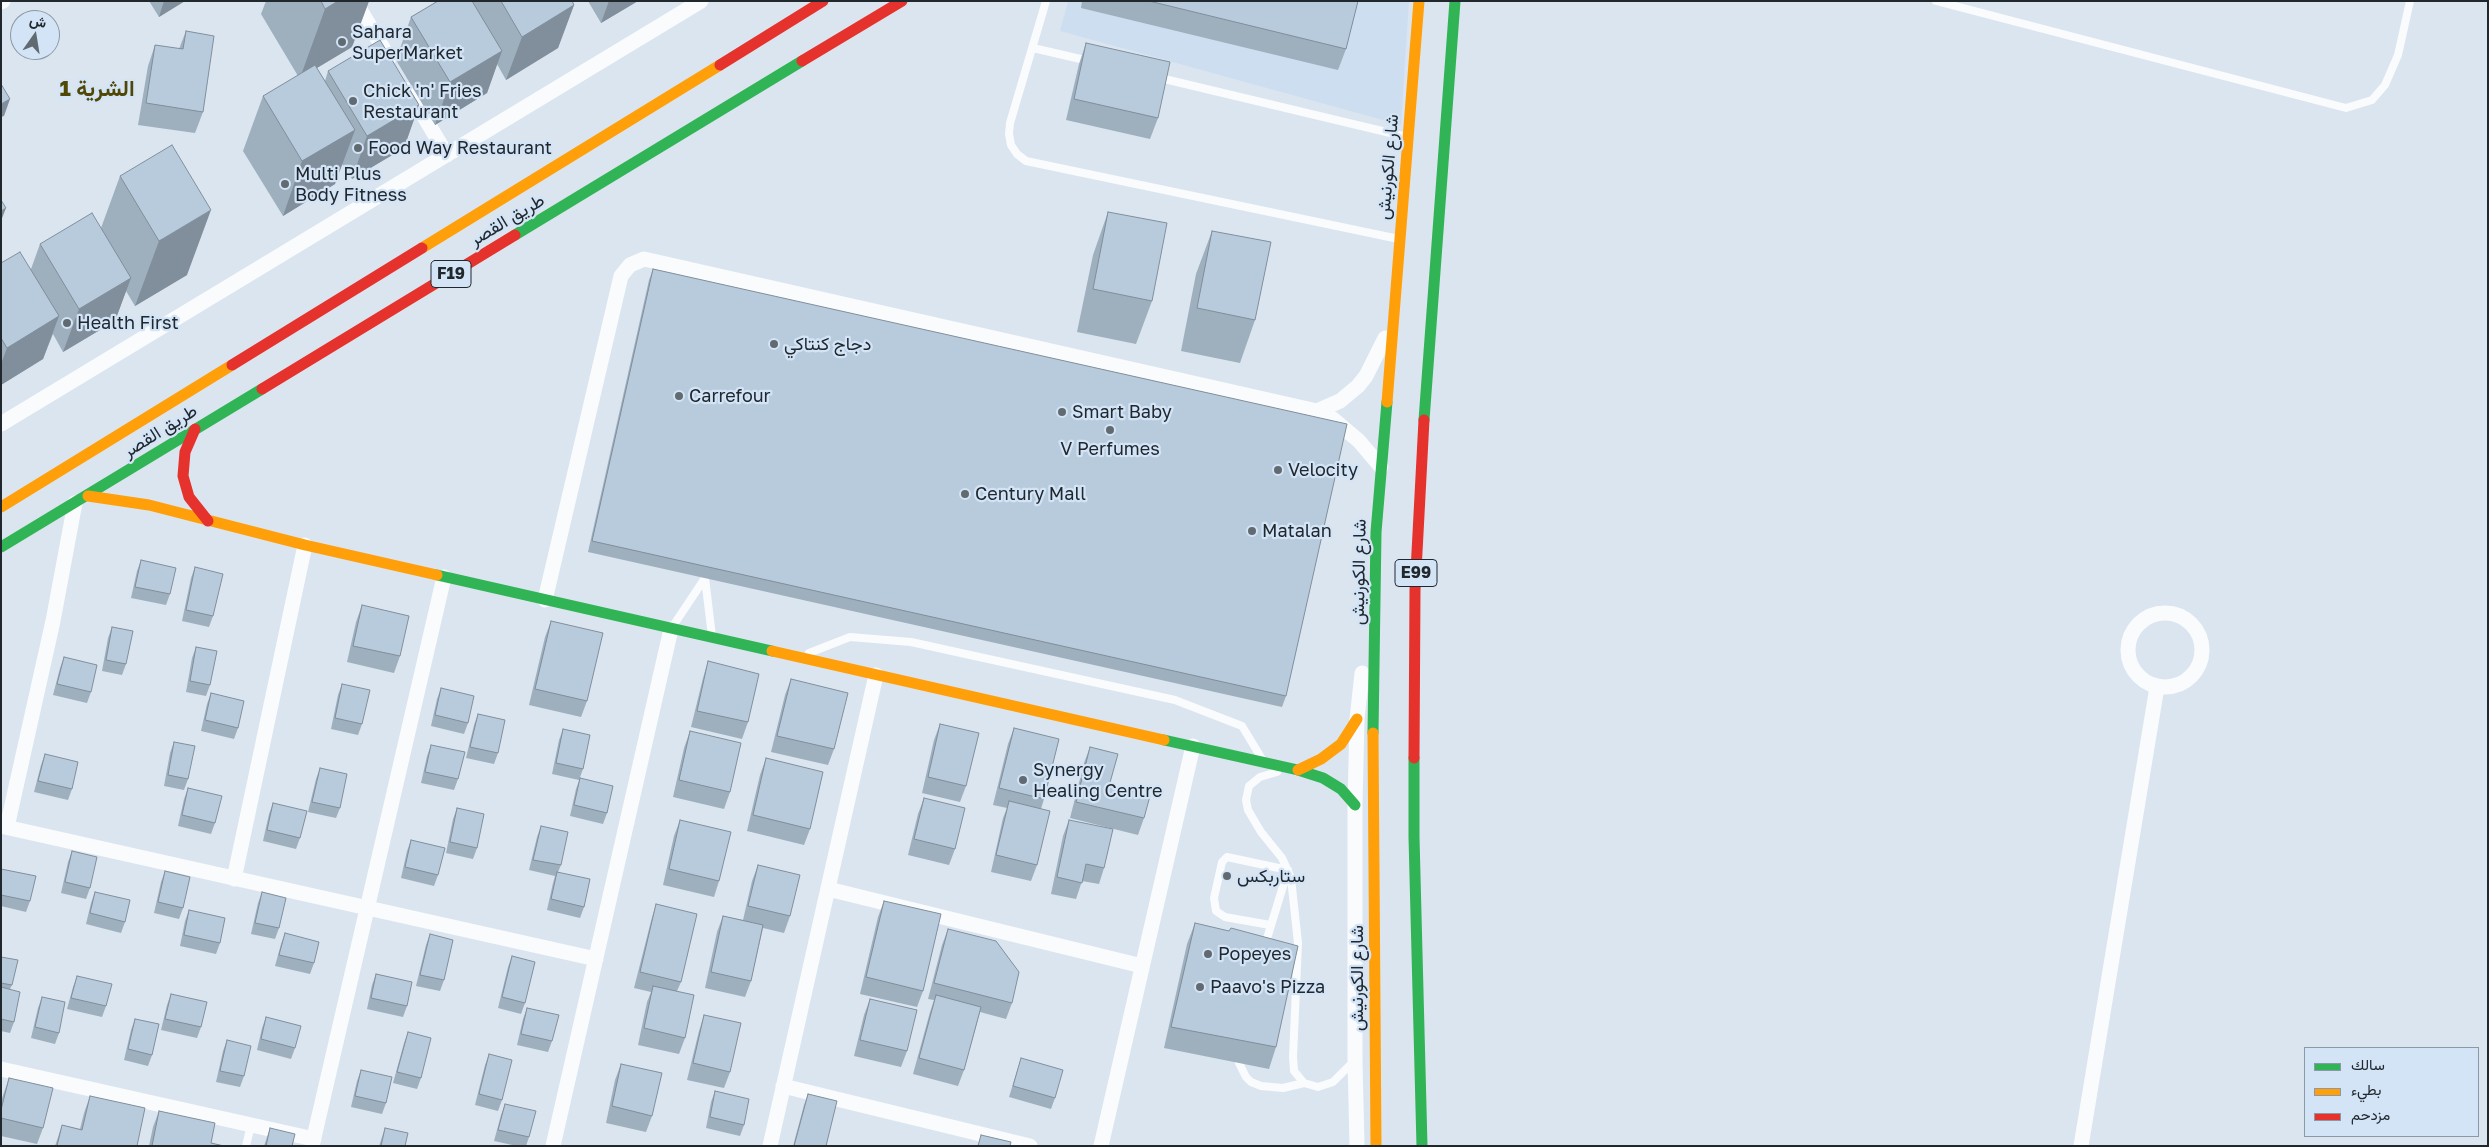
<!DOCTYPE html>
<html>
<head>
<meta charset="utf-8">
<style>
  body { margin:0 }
  #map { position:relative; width:2489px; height:1147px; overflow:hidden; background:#dbe5ef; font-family:"Golos Text",Vazirmatn,sans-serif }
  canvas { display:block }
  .frame { position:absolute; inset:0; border:2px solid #20272d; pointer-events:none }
  .legend { position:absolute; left:2304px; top:1047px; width:175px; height:90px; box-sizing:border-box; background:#d3e4f7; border:1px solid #8b98a6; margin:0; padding:6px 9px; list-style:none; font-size:15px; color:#20272d }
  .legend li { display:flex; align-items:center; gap:10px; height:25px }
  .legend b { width:25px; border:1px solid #8b98a6 }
  .north { position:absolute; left:10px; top:10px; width:50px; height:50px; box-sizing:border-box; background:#d3e4f7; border:1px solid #8b98a6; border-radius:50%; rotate:13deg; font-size:14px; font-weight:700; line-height:20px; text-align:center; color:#20272d }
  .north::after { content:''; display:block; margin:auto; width:18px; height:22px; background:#616a71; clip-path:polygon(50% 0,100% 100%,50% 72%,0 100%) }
</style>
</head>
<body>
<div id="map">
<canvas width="2489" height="1147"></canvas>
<div class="frame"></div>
<ul class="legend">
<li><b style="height:6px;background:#30b455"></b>سالك</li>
<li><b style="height:6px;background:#ff9f0a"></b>بطيء</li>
<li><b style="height:6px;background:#e5322d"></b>مزدحم</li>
</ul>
<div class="north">ش</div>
</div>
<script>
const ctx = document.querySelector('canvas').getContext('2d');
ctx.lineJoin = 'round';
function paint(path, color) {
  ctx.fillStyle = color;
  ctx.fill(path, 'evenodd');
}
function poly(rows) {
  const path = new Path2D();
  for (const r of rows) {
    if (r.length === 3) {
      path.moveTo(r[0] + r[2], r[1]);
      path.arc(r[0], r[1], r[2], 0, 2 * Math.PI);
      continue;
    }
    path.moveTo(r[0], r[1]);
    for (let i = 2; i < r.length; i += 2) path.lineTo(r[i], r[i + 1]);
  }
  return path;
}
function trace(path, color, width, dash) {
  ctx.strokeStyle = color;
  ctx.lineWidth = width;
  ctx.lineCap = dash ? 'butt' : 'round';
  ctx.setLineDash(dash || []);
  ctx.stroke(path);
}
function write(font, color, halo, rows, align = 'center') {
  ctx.font = font + ' "Golos Text",Vazirmatn,sans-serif';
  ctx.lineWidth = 4.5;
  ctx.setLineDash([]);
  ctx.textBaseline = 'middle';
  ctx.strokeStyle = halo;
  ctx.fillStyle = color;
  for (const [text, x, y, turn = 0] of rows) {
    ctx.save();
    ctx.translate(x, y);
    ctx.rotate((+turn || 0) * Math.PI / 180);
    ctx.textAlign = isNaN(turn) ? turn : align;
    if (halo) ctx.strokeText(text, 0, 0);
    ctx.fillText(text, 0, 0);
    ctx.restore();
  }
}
paint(poly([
  [1068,1,1409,1,1401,125,1060,31]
]), '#cedef1');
trace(poly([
  [1046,1,1010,123,1009,134,1011,145,1017,154,1026,161,1394,238],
  [1936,1,2346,108,2372,100,2385,85,2398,55,2410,1],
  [1033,48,1089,61],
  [1156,77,1403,136],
  [705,578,712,636],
  [673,626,705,578],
  [809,653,850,637,911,642,1175,700,1242,726,1262,759],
  [1277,772,1260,777,1249,786,1246,800,1248,810,1261,832,1282,858,1291,878,1298,943,1293,1057,1294,1071,1304,1083,1318,1087,1333,1082,1355,1060],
  [1265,945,1288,870,1227,857,1222,862,1214,898,1216,911,1225,917,1270,925],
  [1239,1063,1246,1077,1251,1082,1261,1086,1283,1088,1304,1083],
  [246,1146,251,1125]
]), '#fafbfd', 8);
trace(poly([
  [355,1,389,58],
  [1,2,3,1],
  [408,90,447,155],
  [1317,411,1340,401,1358,386,1366,376,1385,338],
  [1,424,701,1],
  [545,600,621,276,630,265,644,259,1317,411,1333,419,1359,441,1381,467],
  [2165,650,37],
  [1,826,596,959],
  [7,827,53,621,75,503],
  [234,879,305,545],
  [828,889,1142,966],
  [1,1069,314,1139],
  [783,1086,1030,1146],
  [312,1146,444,577],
  [553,1146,671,629],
  [770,1146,876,675],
  [1101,1146,1193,746],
  [1357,1146,1355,1060,1355,805,1357,719,1362,673],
  [2081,1146,2157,687]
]), '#fafbfd', 15);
trace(poly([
  [515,235,802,61],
  [1424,420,1455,1],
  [1,547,262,389],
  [437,575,772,651],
  [1373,733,1376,532,1387,402],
  [1164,740,1298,770,1323,778,1341,789,1355,805],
  [1414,758,1414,837,1422,1146]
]), '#30b455', 11);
trace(poly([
  [422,248,720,65],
  [1387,402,1419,1],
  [88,496,149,505,305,545,437,575],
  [1,507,232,365],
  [772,651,1164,740],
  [1373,733,1376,1146],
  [1298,770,1321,759,1341,744,1357,719]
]), '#ff9f0a', 11);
trace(poly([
  [802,61,902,1],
  [720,65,823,1],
  [232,365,422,248],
  [262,389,515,235],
  [195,429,185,452,183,476,189,497,208,521],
  [1414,758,1415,590,1424,420]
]), '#e5322d', 11);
paint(poly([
  [149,1,185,1,159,17],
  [266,1,369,1,352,47,317,68,325,81,328,71,419,105,404,148,352,179,342,164,335,184,283,216,243,151,263,96,298,76,261,14],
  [438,1,572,1,574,5,558,48,506,80,497,64,487,93,435,125,396,60,411,17],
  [588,1,638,1,601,23],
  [1082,1,1358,1,1346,49,1338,70,1081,8],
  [186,31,203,112,195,133,138,125,148,66,155,45,179,49],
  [1086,43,1158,118,1150,139,1066,120,1079,64],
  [120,176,187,275,135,306,126,291,115,321,63,352,53,334,43,359,1,385,1,263,31,269,40,244,101,228],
  [1108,212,1152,301,1136,344,1077,332,1093,255],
  [1212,231,1255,320,1240,363,1181,351,1196,274],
  [653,269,1286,696,1282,707,588,552,649,280],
  [141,560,170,594,166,605,131,598,137,571],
  [195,567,213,616,209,627,182,621,191,578],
  [362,605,400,656,394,673,347,662,356,622],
  [551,621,587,701,581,717,529,705,545,637],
  [112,627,126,664,122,675,102,671,108,638],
  [196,647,210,685,206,696,186,692,192,658],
  [64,657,91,692,87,703,53,695,60,668],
  [708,661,748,722,742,739,691,727,703,678],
  [791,679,834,749,828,765,771,752,785,695],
  [342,684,362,724,358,735,331,729,338,695],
  [441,688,468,723,464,734,431,726,437,699],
  [211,693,238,728,234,739,201,731,207,704],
  [478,714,498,753,494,764,466,758,474,725],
  [940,724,966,786,960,802,922,793,934,740],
  [1014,728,1044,799,1041,809,1037,865,1031,881,991,872,1003,818,1007,808,993,805,1008,744],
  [563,729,583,769,579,780,552,774,559,740],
  [690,731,730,792,724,809,673,797,684,748],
  [174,742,188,779,184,790,164,786,170,753],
  [431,745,458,779,454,790,421,783,427,756],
  [1090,747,1109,786,1144,818,1138,835,1070,818,1084,763],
  [45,754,72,789,68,800,34,792,41,765],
  [766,758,810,829,804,845,747,831,760,775],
  [320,768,340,808,336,818,308,812,316,779],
  [580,778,607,813,603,824,570,816,576,789],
  [188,788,215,823,211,834,178,826,184,799],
  [924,798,955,849,949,865,908,855,918,814],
  [273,803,300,838,296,849,263,841,269,814],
  [457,808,477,848,473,859,446,853,453,819],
  [680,820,719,881,714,897,663,885,674,836],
  [1069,820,1104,868,1099,884,1082,881,1076,899,1051,894,1063,836],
  [541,826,561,865,558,872,584,907,580,918,547,910,553,883,555,876,529,870,537,837],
  [411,840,438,875,434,886,401,878,407,851],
  [72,851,90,888,86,899,61,893,68,862],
  [758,865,790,916,784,933,763,928,751,981,745,997,705,988,717,932,723,916,743,920,752,881],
  [1,869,30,901,26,912,1,906],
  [165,871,183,908,179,919,154,913,161,882],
  [95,892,125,922,121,933,86,924,91,903],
  [262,892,279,928,275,939,251,934,258,903],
  [884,901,923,991,917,1007,860,994,878,917],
  [656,904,681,982,677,991,685,1038,679,1054,638,1045,647,1002,651,992,634,988,651,921],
  [189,910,220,943,216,954,180,946,185,921],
  [1195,923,1276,1047,1269,1069,1164,1048,1187,944],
  [948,929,1012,1003,1006,1019,980,1012,964,1070,958,1086,913,1074,930,1012,934,1000,928,999,942,945],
  [285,933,314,963,310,974,275,966,281,944],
  [430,934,444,980,440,991,416,986,426,945],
  [512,956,525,1003,521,1014,498,1008,508,967],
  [1,957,12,985,10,989,14,1022,10,1033,1,1031],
  [376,974,407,1006,403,1017,367,1009,372,985],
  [77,976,106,1006,102,1017,67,1009,73,987],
  [171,994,201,1027,197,1038,161,1030,167,1005],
  [42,997,59,1033,55,1044,31,1038,38,1008],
  [870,999,907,1051,901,1067,854,1056,864,1015],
  [527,1008,552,1041,548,1052,517,1045,523,1019],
  [704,1015,730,1072,724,1088,687,1080,699,1031],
  [266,1017,295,1048,291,1059,257,1050,262,1028],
  [135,1019,152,1055,148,1066,124,1060,131,1030],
  [408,1032,421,1078,417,1089,393,1083,404,1043],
  [227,1040,244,1076,240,1087,216,1082,223,1051],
  [489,1054,502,1100,498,1111,475,1105,485,1065],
  [1021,1058,1055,1098,1051,1109,1009,1097],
  [621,1064,652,1116,646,1132,606,1123,615,1080],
  [361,1070,386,1103,382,1114,351,1107,357,1081],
  [9,1078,43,1128,37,1144,1,1136,1,1101],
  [715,1091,744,1125,740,1136,706,1128,711,1102],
  [808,1094,826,1146,793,1146,804,1105],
  [90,1096,137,1146,55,1146,62,1125,80,1129,84,1113],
  [505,1104,529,1137,526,1146,517,1146,494,1141,501,1115],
  [159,1111,211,1143,224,1146,149,1146,153,1127],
  [270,1128,292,1146,264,1146],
  [385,1128,405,1146,379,1146]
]), '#9eafbe');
paint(poly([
  [164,1,185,1,159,17],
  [338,1,369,1,352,47,300,78,325,9],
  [609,1,638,1,601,23],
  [574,5,558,48,506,80,522,37],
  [502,51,487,93,435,125,450,82],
  [10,99,4,116,1,117,1,104],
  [419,105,404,148,352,179,367,136],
  [355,130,335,184,283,216,302,161],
  [6,208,1,221,1,211],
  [211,210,187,275,135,306,159,241],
  [131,278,115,321,63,352,79,309],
  [59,316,43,359,1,385,1,364,7,348]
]), '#818e9b');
const building = poly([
  [321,1,338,1,325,9,321,1],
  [438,1,472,1,502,51,450,82,411,17,438,1],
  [501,1,572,1,574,5,522,37,501,1],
  [1149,1,1358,1,1346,49,1149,1],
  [186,31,214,36,203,112,146,103,155,45,183,49,186,31],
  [380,40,419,105,367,136,328,71,380,40],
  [1086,43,1170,62,1158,118,1074,99,1086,43],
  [315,65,355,130,302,161,263,96,315,65],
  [1,84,10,99,1,104,1,84],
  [172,145,211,210,159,241,120,176,172,145],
  [1,200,6,208,1,211,1,200],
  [1108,212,1167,223,1152,301,1093,289,1108,212],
  [92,213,131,278,79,309,40,244,92,213],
  [1212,231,1271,242,1255,320,1197,308,1212,231],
  [20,252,59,316,7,348,1,338,1,263,20,252],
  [653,269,1347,424,1286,696,592,541,653,269],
  [141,560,176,568,170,594,135,587,141,560],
  [195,567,223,574,213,616,186,610,195,567],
  [362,605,409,616,400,656,353,646,362,605],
  [551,621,603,633,587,701,535,689,551,621],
  [112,627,133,631,126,664,106,660,112,627],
  [196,647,217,651,210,685,190,681,196,647],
  [64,657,97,665,91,692,57,684,64,657],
  [708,661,759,674,748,722,697,711,708,661],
  [791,679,848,693,834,749,777,736,791,679],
  [342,684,370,690,362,724,335,718,342,684],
  [441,688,474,696,468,723,435,715,441,688],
  [211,693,244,701,238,728,205,720,211,693],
  [478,714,505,720,498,753,470,747,478,714],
  [940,724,979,733,966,786,928,777,940,724],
  [1014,728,1059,739,1044,799,999,788,1014,728],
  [563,729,590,735,583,769,556,763,563,729],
  [690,731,741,743,730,792,679,780,690,731],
  [174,742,195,746,188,779,168,775,174,742],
  [431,745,465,752,458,779,425,772,431,745],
  [1090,747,1118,754,1109,786,1150,796,1144,818,1076,802,1090,747],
  [45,754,78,762,72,789,38,781,45,754],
  [766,758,823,772,810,829,753,815,766,758],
  [320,768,347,774,340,808,312,802,320,768],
  [580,778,613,786,607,813,574,805,580,778],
  [188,788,222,796,215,823,182,815,188,788],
  [924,798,965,808,955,849,914,839,924,798],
  [1009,801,1050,811,1037,865,996,855,1009,801],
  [273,803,307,811,300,838,267,830,273,803],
  [457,808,484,814,477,848,450,842,457,808],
  [680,820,731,832,719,881,669,869,680,820],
  [1069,820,1113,829,1104,868,1086,864,1082,883,1057,877,1069,820],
  [541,826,568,832,561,865,533,860,541,826],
  [411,840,445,848,438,875,405,867,411,840],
  [72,851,97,857,90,888,65,882,72,851],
  [758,865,800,875,790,916,748,906,758,865],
  [1,869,36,876,30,901,1,895,1,869],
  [165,871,190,877,183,908,158,902,165,871],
  [557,872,590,879,584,907,551,899,557,872],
  [95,892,130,900,125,922,90,913,95,892],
  [262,892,286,898,279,928,255,923,262,892],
  [884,901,941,914,923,991,866,977,884,901],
  [656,904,697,914,681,982,640,972,656,904],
  [189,910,225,918,220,943,184,935,189,910],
  [723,916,763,925,751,981,711,972,723,916],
  [1195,923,1229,931,1231,928,1298,946,1276,1047,1171,1027,1195,923],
  [948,929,996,941,1019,972,1012,1003,934,983,948,929],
  [285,933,319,942,314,963,279,955,285,933],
  [430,934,453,940,444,980,420,975,430,934],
  [512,956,535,962,525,1003,502,997,512,956],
  [1,957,18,960,12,985,1,983,1,957],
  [376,974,412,982,407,1006,371,998,376,974],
  [77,976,112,984,106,1006,71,998,77,976],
  [653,986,694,995,685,1038,644,1028,653,986],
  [1,987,20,992,14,1022,1,1019,1,987],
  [171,994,207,1002,201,1027,165,1019,171,994],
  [936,995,981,1007,964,1070,919,1058,936,995],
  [42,997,65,1002,59,1033,35,1027,42,997],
  [870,999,917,1010,907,1051,860,1040,870,999],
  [527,1008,559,1015,552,1041,521,1034,527,1008],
  [704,1015,741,1023,730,1072,693,1063,704,1015],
  [266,1017,301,1026,295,1048,261,1039,266,1017],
  [135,1019,159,1024,152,1055,128,1049,135,1019],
  [408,1032,431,1038,421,1078,397,1072,408,1032],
  [227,1040,251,1046,244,1076,220,1071,227,1040],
  [489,1054,512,1060,502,1100,479,1094,489,1054],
  [1021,1058,1063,1070,1055,1098,1013,1086,1021,1058],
  [621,1064,662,1073,652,1116,612,1106,621,1064],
  [361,1070,392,1077,386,1103,355,1096,361,1070],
  [9,1078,53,1088,43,1128,1,1118,1,1110,9,1078],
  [715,1091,749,1099,744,1125,710,1117,715,1091],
  [808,1094,837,1101,826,1146,794,1146,808,1094],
  [90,1096,145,1108,137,1146,57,1146,62,1125,82,1130,90,1096],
  [505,1104,536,1111,529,1137,498,1130,505,1104],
  [159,1111,215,1123,211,1143,224,1146,152,1146,159,1111],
  [270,1128,295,1134,292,1146,266,1146,270,1128],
  [385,1128,408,1133,405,1146,381,1146,385,1128],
  [981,1135,1011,1142,1010,1146,978,1146,981,1135]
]);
paint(building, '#b8cbdd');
trace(building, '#818e9b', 1);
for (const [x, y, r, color] of [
  [342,42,5,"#616a71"],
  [353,101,5,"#616a71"],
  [358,148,5,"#616a71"],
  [285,184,5,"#616a71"],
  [67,323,5,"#616a71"],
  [774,344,5,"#616a71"],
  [679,396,5,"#616a71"],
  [1062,412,5,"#616a71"],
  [1110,430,5,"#616a71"],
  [1278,470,5,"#616a71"],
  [965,494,5,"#616a71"],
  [1252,531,5,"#616a71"],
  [1023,780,5,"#616a71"],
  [1227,876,5,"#616a71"],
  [1208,954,5,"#616a71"],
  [1200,987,5,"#616a71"]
]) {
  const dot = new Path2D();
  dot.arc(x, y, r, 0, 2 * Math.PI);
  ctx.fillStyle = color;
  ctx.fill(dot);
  trace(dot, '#d3e4f7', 2);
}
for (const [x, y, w] of [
  [451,274,40],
  [1416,573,42]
]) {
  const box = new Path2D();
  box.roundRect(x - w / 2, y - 13.5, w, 27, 4);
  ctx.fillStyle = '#d3e4f7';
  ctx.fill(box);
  trace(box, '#20272d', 1);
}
write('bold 16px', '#20272d', null, [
  ["F19",451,274],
  ["E99",1416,573]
]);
write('18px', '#20272d', '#d3e4f7', [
  ["Sahara",352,32],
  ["SuperMarket",352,53],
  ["Chick 'n' Fries",363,91],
  ["Restaurant",363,112],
  ["Food Way Restaurant",368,148],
  ["Multi Plus",295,174],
  ["Body Fitness",295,195],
  ["Health First",77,323],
  ["دجاج كنتاكي",784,344],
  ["Carrefour",689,396],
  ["Smart Baby",1072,412],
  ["V Perfumes",1110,449,"center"],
  ["Velocity",1288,470],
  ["Century Mall",975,494],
  ["Matalan",1262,531],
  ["Synergy",1033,770],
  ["Healing Centre",1033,791],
  ["ستاربكس",1237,876],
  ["Popeyes",1218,954],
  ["Paavo's Pizza",1210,987]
], 'left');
write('18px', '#20272d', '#d3e4f7', [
  ["شارع الكورنيش",1388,167,-85],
  ["طريق القصر",507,220,-31],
  ["طريق القصر",160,431,-32],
  ["شارع الكورنيش",1359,572,-89],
  ["شارع الكورنيش",1357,978,-90]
]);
write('bold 22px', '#514705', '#d3e4f7', [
  ["الشرية 1",97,89]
]);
</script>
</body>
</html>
